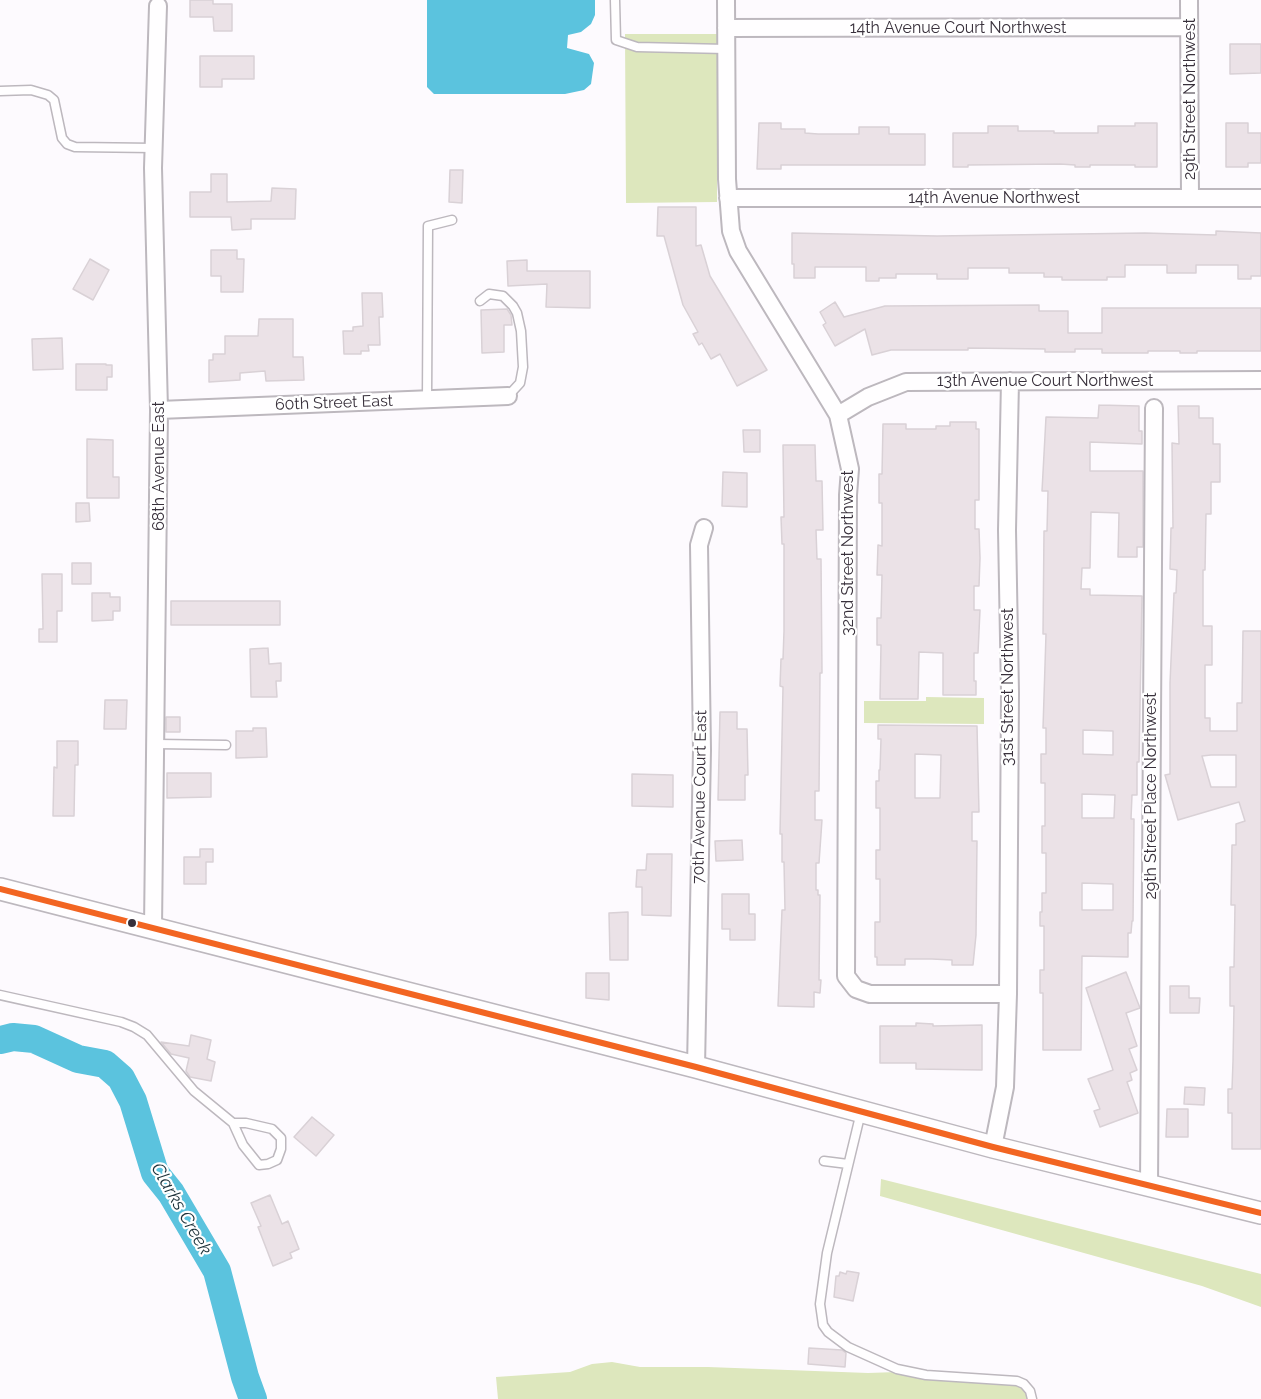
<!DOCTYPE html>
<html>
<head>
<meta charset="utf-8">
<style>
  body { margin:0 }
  canvas { display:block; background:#fdfafe }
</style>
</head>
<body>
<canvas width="1261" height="1399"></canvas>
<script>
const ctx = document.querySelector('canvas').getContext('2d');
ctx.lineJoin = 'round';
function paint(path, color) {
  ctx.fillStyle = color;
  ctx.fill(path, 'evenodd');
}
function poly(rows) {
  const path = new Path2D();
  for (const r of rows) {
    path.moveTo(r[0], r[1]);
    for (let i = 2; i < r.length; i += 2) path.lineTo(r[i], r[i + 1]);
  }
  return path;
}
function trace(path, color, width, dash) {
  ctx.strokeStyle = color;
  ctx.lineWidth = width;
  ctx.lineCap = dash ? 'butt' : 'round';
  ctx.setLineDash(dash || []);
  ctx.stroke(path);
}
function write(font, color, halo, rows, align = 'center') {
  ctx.font = font + ' Raleway,sans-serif';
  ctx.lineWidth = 4.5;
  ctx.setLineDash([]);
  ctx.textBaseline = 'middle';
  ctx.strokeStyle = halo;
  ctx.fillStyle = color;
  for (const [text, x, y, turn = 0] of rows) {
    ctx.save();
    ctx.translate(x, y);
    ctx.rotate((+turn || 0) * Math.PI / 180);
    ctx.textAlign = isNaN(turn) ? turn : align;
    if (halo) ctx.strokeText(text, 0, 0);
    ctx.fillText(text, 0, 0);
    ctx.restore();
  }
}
paint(poly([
  [625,34,717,34,717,202,626,203],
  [926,697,984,698,984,724,864,723,864,701,926,701],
  [881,1179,1261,1274,1261,1307,1202,1286,880,1196],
  [612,1362,640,1367,708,1367,868,1373,897,1372,1006,1382,1023,1388,1028,1399,498,1399,496,1377,570,1372,592,1364]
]), '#dde7bd');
paint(poly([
  [427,0,595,0,595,15,591,24,581,32,568,35,567,48,589,54,594,63,591,84,584,90,565,94,434,94,427,87]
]), '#5bc3de');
trace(poly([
  [0,1040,13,1037,34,1039,78,1059,105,1064,121,1078,133,1101,155,1173,171,1193,217,1271,245,1377,253,1399]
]), '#5bc3de', 28);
const building = poly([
  [190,0,213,0,213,4,232,4,232,31,214,31,213,17,190,17,190,0],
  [1230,44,1261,44,1261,73,1230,74,1230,44],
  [200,56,254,56,254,79,222,79,222,87,200,87,200,56],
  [759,123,781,123,781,129,805,129,805,133,818,134,859,134,859,127,889,127,889,134,925,134,925,165,781,165,781,169,757,169,759,123],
  [1135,123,1157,123,1157,167,1135,167,1135,165,1090,165,1090,167,1075,167,1075,165,1060,164,968,165,968,167,953,167,953,133,988,133,988,126,1018,126,1018,131,1054,131,1054,133,1098,133,1098,126,1135,126,1135,123],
  [1226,123,1248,123,1248,133,1261,133,1261,163,1248,163,1248,167,1226,167,1226,123],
  [450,170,463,170,462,203,449,202,450,170],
  [211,174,227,174,227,202,271,201,272,188,296,189,295,219,251,219,251,229,232,230,231,217,190,217,190,192,211,192,211,174],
  [658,207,696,207,696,246,701,245,710,276,767,370,737,386,720,354,711,359,702,343,699,345,693,334,698,332,683,305,664,236,657,236,658,207],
  [1216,231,1261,233,1261,276,1251,276,1251,279,1238,279,1238,265,1196,265,1196,273,1167,273,1167,265,1125,265,1125,277,1107,277,1107,280,1062,280,1062,277,1044,277,1044,273,1009,273,1009,268,968,268,968,279,937,279,937,274,896,274,896,278,879,278,879,281,866,281,866,267,815,267,815,278,794,278,794,264,792,264,792,233,937,236,1145,233,1216,235,1216,231],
  [211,250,237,250,237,259,244,259,243,292,221,292,221,276,211,276,211,250],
  [90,259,109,270,93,300,73,289,90,259],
  [527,260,527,271,590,271,590,308,546,307,547,284,508,286,507,261,527,260],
  [362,293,382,293,383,317,379,317,380,345,368,345,369,351,361,351,361,354,344,354,343,331,353,331,353,327,363,326,362,293],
  [835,302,844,317,885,306,1039,305,1039,311,1068,311,1068,333,1102,333,1102,308,1261,308,1261,351,1197,351,1197,353,1180,353,1180,351,1148,351,1148,353,1102,353,1102,349,1075,349,1075,352,1045,352,1045,349,968,348,968,350,891,350,872,355,865,329,835,346,823,325,826,323,820,312,835,302],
  [507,309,511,315,512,325,504,325,504,352,482,353,481,310,507,309],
  [259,319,293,319,293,357,303,357,304,380,266,381,265,371,240,373,240,380,209,382,209,360,213,360,213,354,225,354,225,336,258,336,259,319],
  [62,338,63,369,33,370,32,339,62,338],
  [76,364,106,364,106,365,112,365,112,377,107,377,107,390,76,390,76,364],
  [1099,405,1139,406,1139,431,1142,431,1142,444,1090,442,1090,471,1143,471,1143,547,1137,547,1137,557,1118,557,1119,513,1091,512,1090,568,1082,568,1081,589,1090,589,1090,595,1142,596,1139,762,1137,762,1137,795,1132,795,1131,819,1134,819,1133,921,1132,921,1131,933,1128,933,1128,957,1082,956,1081,1050,1043,1050,1043,993,1040,993,1040,970,1044,970,1044,926,1040,926,1040,912,1042,912,1042,893,1046,893,1046,853,1042,853,1042,826,1045,826,1045,783,1041,783,1041,754,1046,754,1046,728,1043,728,1046,634,1043,634,1044,531,1047,531,1048,491,1042,491,1046,417,1098,418,1099,405],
  [1083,730,1113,731,1113,755,1083,754,1083,730],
  [1082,794,1115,795,1114,818,1082,818,1082,794],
  [1082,883,1113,884,1113,910,1082,910,1082,883],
  [1178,406,1199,406,1199,418,1213,418,1213,444,1220,444,1220,482,1211,482,1211,514,1206,514,1205,570,1203,570,1203,626,1212,626,1212,665,1205,665,1205,718,1210,718,1210,731,1237,731,1237,703,1242,703,1243,631,1261,631,1261,1149,1232,1149,1232,1113,1228,1113,1228,1089,1232,1089,1233,1061,1234,1006,1230,1006,1230,967,1234,967,1235,905,1231,905,1232,845,1236,845,1236,824,1245,821,1239,802,1178,820,1165,775,1170,774,1170,683,1174,593,1176,593,1177,570,1170,569,1171,528,1173,528,1172,443,1179,444,1178,406],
  [1211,755,1236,755,1236,787,1211,787,1202,756,1211,755],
  [950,422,976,422,976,429,979,429,979,500,975,500,975,529,979,529,980,558,979,586,974,586,974,610,980,610,978,653,974,653,974,681,976,681,976,695,943,695,943,653,919,652,918,699,880,699,881,645,877,645,877,618,881,618,882,575,877,575,878,545,882,546,882,503,879,503,879,474,882,474,883,424,906,424,906,429,936,429,936,426,950,426,950,422],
  [743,430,760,430,760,452,744,452,743,430],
  [87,439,113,440,113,477,119,477,119,498,87,498,87,439],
  [783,445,815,445,816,481,822,481,823,530,816,530,817,559,821,559,822,673,820,673,819,791,815,791,815,820,822,820,819,863,816,863,816,890,818,890,818,895,820,895,819,980,821,980,820,993,814,992,814,1007,778,1006,782,910,785,910,784,862,782,862,782,834,780,834,783,687,780,686,781,659,783,659,784,631,784,544,782,544,781,517,784,517,783,445],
  [723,472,747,473,747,507,722,506,723,472],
  [76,503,89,503,90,521,76,522,76,503],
  [72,563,91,563,91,584,72,584,72,563],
  [42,574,62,574,62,611,57,611,57,642,39,642,39,629,43,629,42,574],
  [92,593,110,593,110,597,120,597,120,611,113,611,113,620,92,621,92,593],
  [171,601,280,601,280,625,171,625,171,601],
  [268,648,269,664,281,663,281,681,276,681,277,697,251,697,250,649,268,648],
  [105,700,127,700,126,729,104,729,105,700],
  [720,712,737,712,737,729,747,729,748,775,745,775,745,800,718,800,720,712],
  [166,717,180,717,180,732,166,732,166,717],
  [878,725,977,726,979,812,972,812,972,841,977,841,976,935,973,965,952,965,952,960,932,959,905,959,905,965,877,965,877,957,875,957,875,922,880,922,880,879,876,879,876,850,880,850,880,808,876,808,876,781,879,781,879,770,880,770,881,739,878,739,878,725],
  [915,754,941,755,940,798,915,798,915,754],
  [253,728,266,728,267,757,236,758,236,731,253,731,253,728],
  [57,741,78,741,78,765,75,765,74,816,53,816,54,767,57,768,57,741],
  [167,773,211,773,211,797,167,798,167,773],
  [632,774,673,775,673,807,632,806,632,774],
  [742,840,743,860,716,861,715,841,742,840],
  [200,849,213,849,213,862,206,862,206,884,184,884,184,857,200,857,200,849],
  [647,854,672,854,671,916,642,915,642,887,636,887,637,870,646,870,647,854],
  [722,894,749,894,749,914,755,914,755,940,730,940,730,929,722,929,722,894],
  [628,912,628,960,610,960,609,913,628,912],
  [1126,972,1140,1008,1126,1013,1137,1046,1129,1049,1137,1070,1130,1073,1132,1080,1127,1082,1138,1113,1100,1127,1094,1111,1100,1109,1088,1079,1113,1070,1086,988,1126,972],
  [586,973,609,973,609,1000,586,998,586,973],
  [1170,986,1189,986,1189,998,1200,998,1199,1013,1170,1013,1170,986],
  [916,1023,933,1024,933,1026,982,1025,982,1070,916,1069,916,1063,880,1063,880,1026,916,1026,916,1023],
  [191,1035,211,1040,207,1059,215,1062,211,1081,190,1077,186,1071,189,1058,171,1054,161,1042,189,1046,191,1035],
  [1185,1087,1205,1088,1204,1105,1184,1104,1185,1087],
  [1167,1109,1188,1109,1188,1137,1166,1137,1167,1109],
  [312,1117,334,1135,316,1156,294,1137,312,1117],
  [270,1195,282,1224,288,1221,299,1249,290,1253,292,1258,273,1266,258,1227,261,1226,251,1203,270,1195],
  [847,1271,859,1273,853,1301,834,1297,836,1276,839,1276,840,1272,846,1274,847,1271],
  [809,1348,842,1350,846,1353,845,1367,808,1364,809,1348]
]);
paint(building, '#ebe2e7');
trace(building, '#d9d1d6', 1.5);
const service = poly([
  [615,0,616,40,637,47,726,49],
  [0,91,31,90,48,95,54,100,62,138,67,144,75,147,154,148],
  [480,301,489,294,503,296,513,306,517,313,521,331,523,367,520,383,508,396],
  [427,399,428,226,452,220],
  [157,744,226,745],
  [0,995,121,1022,134,1027,147,1035,194,1091,233,1123,243,1145,259,1165,268,1164,277,1160,281,1149,281,1138,272,1129,246,1123,233,1123],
  [861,1112,827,1253,820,1304,823,1325,828,1332,848,1347,897,1369,926,1375,1017,1381,1024,1384,1030,1391,1032,1399],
  [824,1161,848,1164]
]);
const minor = poly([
  [726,0,727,179,731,231,738,251,838,415,850,469,848,495,846,976,856,989,870,994,1008,994],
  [1189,0,1190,198],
  [726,28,1189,27],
  [728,198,1261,198],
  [159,410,508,396],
  [838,415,868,397,906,382,1261,380],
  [153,927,159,410,153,168,158,6],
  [696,1067,702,750,699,545,704,528],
  [993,1147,1005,1087,1008,994,1010,693,1007,530,1010,381],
  [1149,1185,1154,408]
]);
const tertiary = poly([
  [0,889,696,1067,993,1147,1261,1213]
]);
trace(service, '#bdb8be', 11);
trace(minor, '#bdb8be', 20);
trace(tertiary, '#bdb8be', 24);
trace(service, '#fffeff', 8);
trace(minor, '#fffeff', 16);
trace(tertiary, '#fffeff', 21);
trace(poly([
  [0,889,696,1067,993,1147,1261,1213]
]), '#f26522', 6);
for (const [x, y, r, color] of [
  [132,923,5,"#38303b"]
]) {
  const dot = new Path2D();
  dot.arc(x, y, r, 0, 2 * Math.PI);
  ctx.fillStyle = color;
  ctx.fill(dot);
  trace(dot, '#fff', 2);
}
write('16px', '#38303b', '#fff', [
  ["14th Avenue Court Northwest",958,28],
  ["29th Street Northwest",1190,99,-90],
  ["14th Avenue Northwest",994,198],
  ["13th Avenue Court Northwest",1045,381],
  ["60th Street East",334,403,-2],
  ["68th Avenue East",159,466,-90],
  ["32nd Street Northwest",848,553,-90],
  ["31st Street Northwest",1008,687,-90],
  ["29th Street Place Northwest",1151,796,-90],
  ["70th Avenue Court East",700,797,-89]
]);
write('italic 18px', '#1b3038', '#fff', [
  ["Clarks Creek",181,1209,60]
]);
</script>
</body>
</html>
